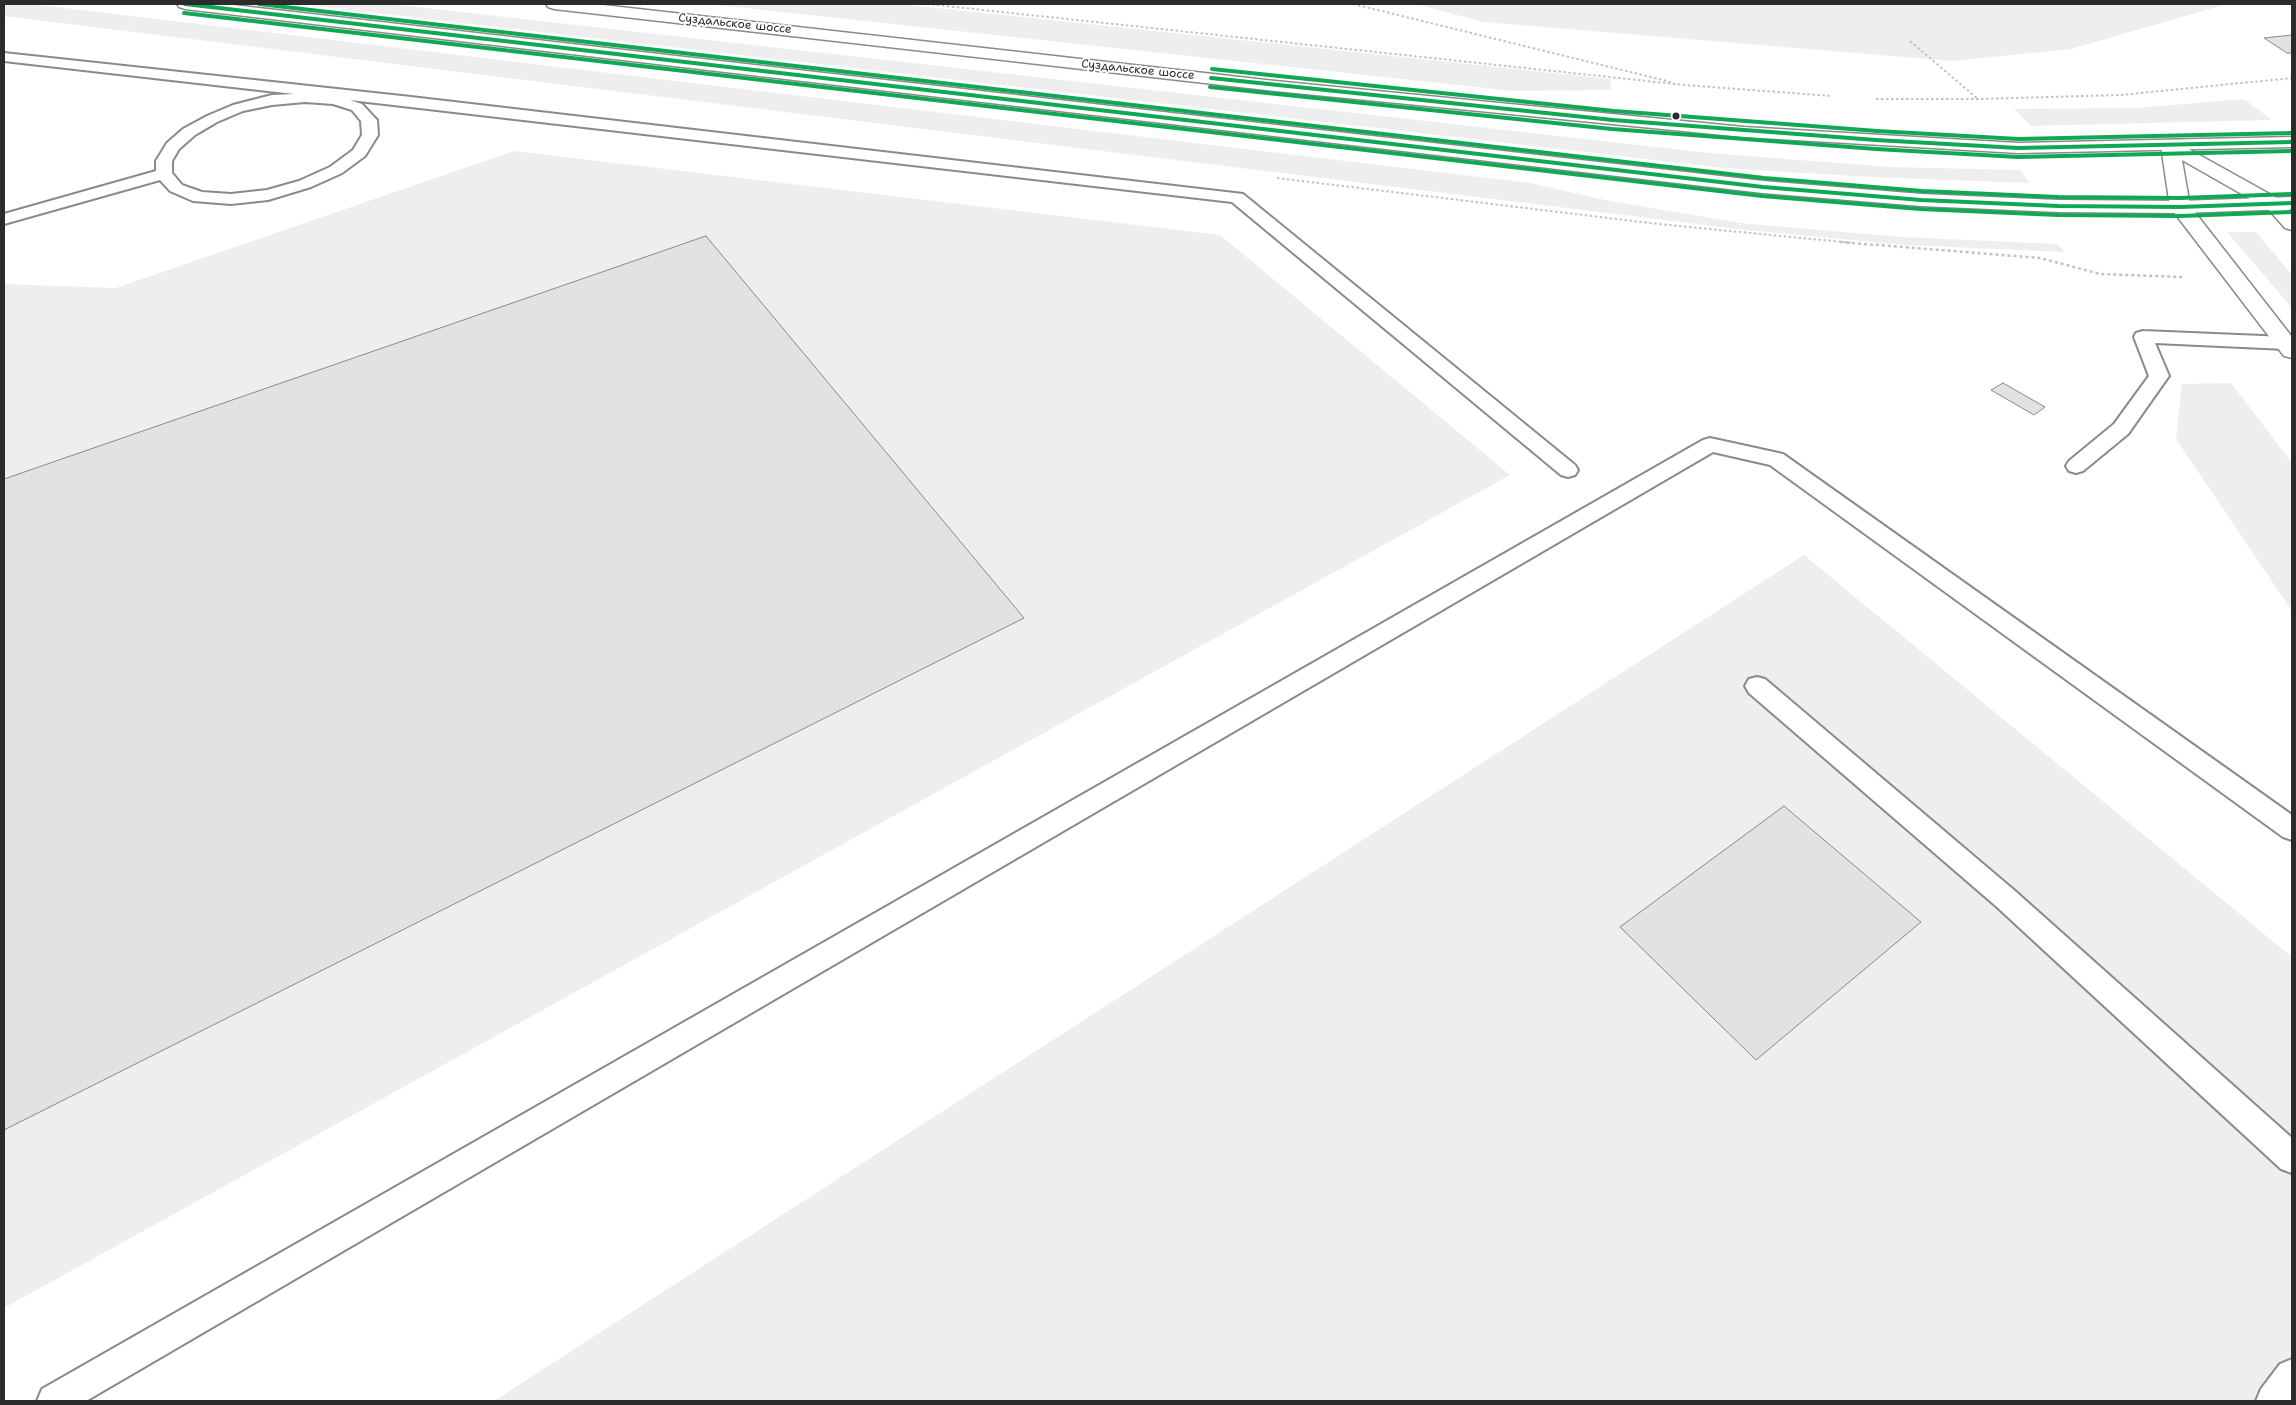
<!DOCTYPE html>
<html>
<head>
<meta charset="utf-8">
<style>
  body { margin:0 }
  #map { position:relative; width:2296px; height:1405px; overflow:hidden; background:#fff; font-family:"Shantell Sans",sans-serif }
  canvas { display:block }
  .frame { position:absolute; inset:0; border:5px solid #2b2b2b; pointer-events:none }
</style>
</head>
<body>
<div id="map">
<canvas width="2296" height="1405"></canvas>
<div class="frame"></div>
</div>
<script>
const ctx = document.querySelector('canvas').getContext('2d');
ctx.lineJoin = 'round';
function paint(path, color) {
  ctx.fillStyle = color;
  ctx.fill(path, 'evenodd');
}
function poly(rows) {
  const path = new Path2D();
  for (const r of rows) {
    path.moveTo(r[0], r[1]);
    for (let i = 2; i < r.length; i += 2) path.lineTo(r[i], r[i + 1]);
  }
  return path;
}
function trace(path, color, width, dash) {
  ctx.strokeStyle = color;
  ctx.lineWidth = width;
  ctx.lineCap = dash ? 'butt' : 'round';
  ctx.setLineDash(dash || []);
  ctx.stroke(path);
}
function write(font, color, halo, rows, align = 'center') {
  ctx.font = font + ' "Shantell Sans",sans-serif';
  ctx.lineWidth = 4;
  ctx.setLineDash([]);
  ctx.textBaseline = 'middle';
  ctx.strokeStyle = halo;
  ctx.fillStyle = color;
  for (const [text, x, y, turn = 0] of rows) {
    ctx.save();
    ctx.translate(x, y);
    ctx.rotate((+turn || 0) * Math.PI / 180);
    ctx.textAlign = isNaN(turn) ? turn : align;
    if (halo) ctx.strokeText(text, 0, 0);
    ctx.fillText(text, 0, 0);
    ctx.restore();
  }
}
paint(poly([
  [4,4,31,4,1530,183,1605,200,1740,223,1901,237,2057,244,2065,252,1905,245,1746,230,4,16],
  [297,4,390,4,1709,153,1890,167,2020,170,2029,183,1870,177,1724,168],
  [708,4,899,4,1610,79,1612,90,1513,91],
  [1415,4,2227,4,2071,49,1952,61,1484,22],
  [2244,99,2272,120,2031,126,2014,109,2137,108],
  [514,151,1220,235,1510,475,4,1308,4,284,116,288],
  [2227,232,2256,232,2292,275,2292,308],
  [2231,383,2292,463,2292,611,2176,439,2182,384],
  [1804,555,2292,957,2292,1401,494,1401]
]), '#eee');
const building = poly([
  [2292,35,2292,53,2287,53,2264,38,2292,35],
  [706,236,1024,618,4,1130,4,479,706,236],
  [2003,383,2045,407,2034,415,1991,390,2003,383],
  [1784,806,1921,922,1756,1060,1620,927,1784,806]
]);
paint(building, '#e2e2e2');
trace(building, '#8a8a8a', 1);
const service = poly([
  [4,53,411,97,1243,194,1575,465,1578,470,1575,475,1568,477,1561,475,1232,202,350,100,362,104,374,117,377,120,378,135,365,156,342,173,311,187,268,200,231,204,193,201,170,191,160,180,4,224,4,214,156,171,156,161,167,143,183,129,207,116,233,105,272,95,294,94,4,61,4,53],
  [305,102,333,104,352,110,361,121,362,135,353,150,330,167,299,181,267,190,231,194,202,192,182,185,172,173,172,161,179,149,195,135,217,122,243,111,272,105,305,102],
  [2143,331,2286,337,2292,339,2292,347,2286,349,2155,343,2169,376,2166,380,2128,434,2083,471,2076,473,2069,471,2066,466,2069,461,2114,424,2149,376,2134,337,2136,333,2143,331],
  [1710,438,1783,454,2292,815,2292,840,2283,837,1770,465,1713,452,86,1401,37,1401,42,1389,1703,440,1710,438],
  [1757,677,1765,679,2015,891,2292,1138,2292,1173,2281,1169,1997,907,1749,693,1745,686,1749,679,1757,677],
  [2292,1359,2292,1401,2256,1401,2261,1389,2280,1364,2292,1359]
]);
const minor = poly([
  [2170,141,2176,142,2282,201,2292,212,2292,230,2285,228,2268,209,2182,160,2190,206,2292,337,2292,358,2284,356,2170,207,2161,146,2164,142,2170,141]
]);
const secondary = poly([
  [177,4,224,4,1763,181,1921,194,2058,200,2180,201,2292,197,2292,209,2180,213,2058,212,1921,206,1763,193,185,9,179,7,177,4],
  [546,4,594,4,1275,81,1744,127,2018,143,2292,137,2292,147,2018,153,1744,137,1275,91,554,9,548,7,546,4]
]);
trace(service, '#8a8a8a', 4);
trace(minor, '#8a8a8a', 3);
trace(secondary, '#8a8a8a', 3);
trace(poly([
  [927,4,1684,85,1832,96],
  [1353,4,1671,82],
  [1910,41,1978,99],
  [1876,99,1978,99,2120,95,2292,78],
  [1277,178,1658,224,1853,243]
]), '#c2c2c2', 2, [2.5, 2.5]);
trace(poly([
  [1840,242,2040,258,2100,274,2182,277]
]), '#c2c2c2', 2.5, [3, 3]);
paint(service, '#fff');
paint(minor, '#fff');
paint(secondary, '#fff');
trace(poly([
  [185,4,1763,187,1921,200,2058,206,2180,207,2292,203],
  [1211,78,1613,120,1876,140,2018,148,2292,142]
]), '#10a855', 4);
trace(poly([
  [184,13,1762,196,1920,209,2058,215,2180,216,2292,212],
  [1210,87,1612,129,1876,149,2018,157,2292,151]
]), '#10a855', 4);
trace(poly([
  [259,4,1764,178,1922,191,2058,197,2180,198,2292,194],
  [1212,69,1614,111,1877,131,2018,139,2292,133]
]), '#10a855', 4);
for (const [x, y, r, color] of [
  [1676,116,4.5,"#2b2b2b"]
]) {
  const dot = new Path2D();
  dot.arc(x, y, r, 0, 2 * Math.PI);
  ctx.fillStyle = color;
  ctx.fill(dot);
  trace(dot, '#fff', 2);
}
write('12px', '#2b2b2b', '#fff', [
  ["Суздальское шоссе",735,24,6],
  ["Суздальское шоссе",1138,70,6]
]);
</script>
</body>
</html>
